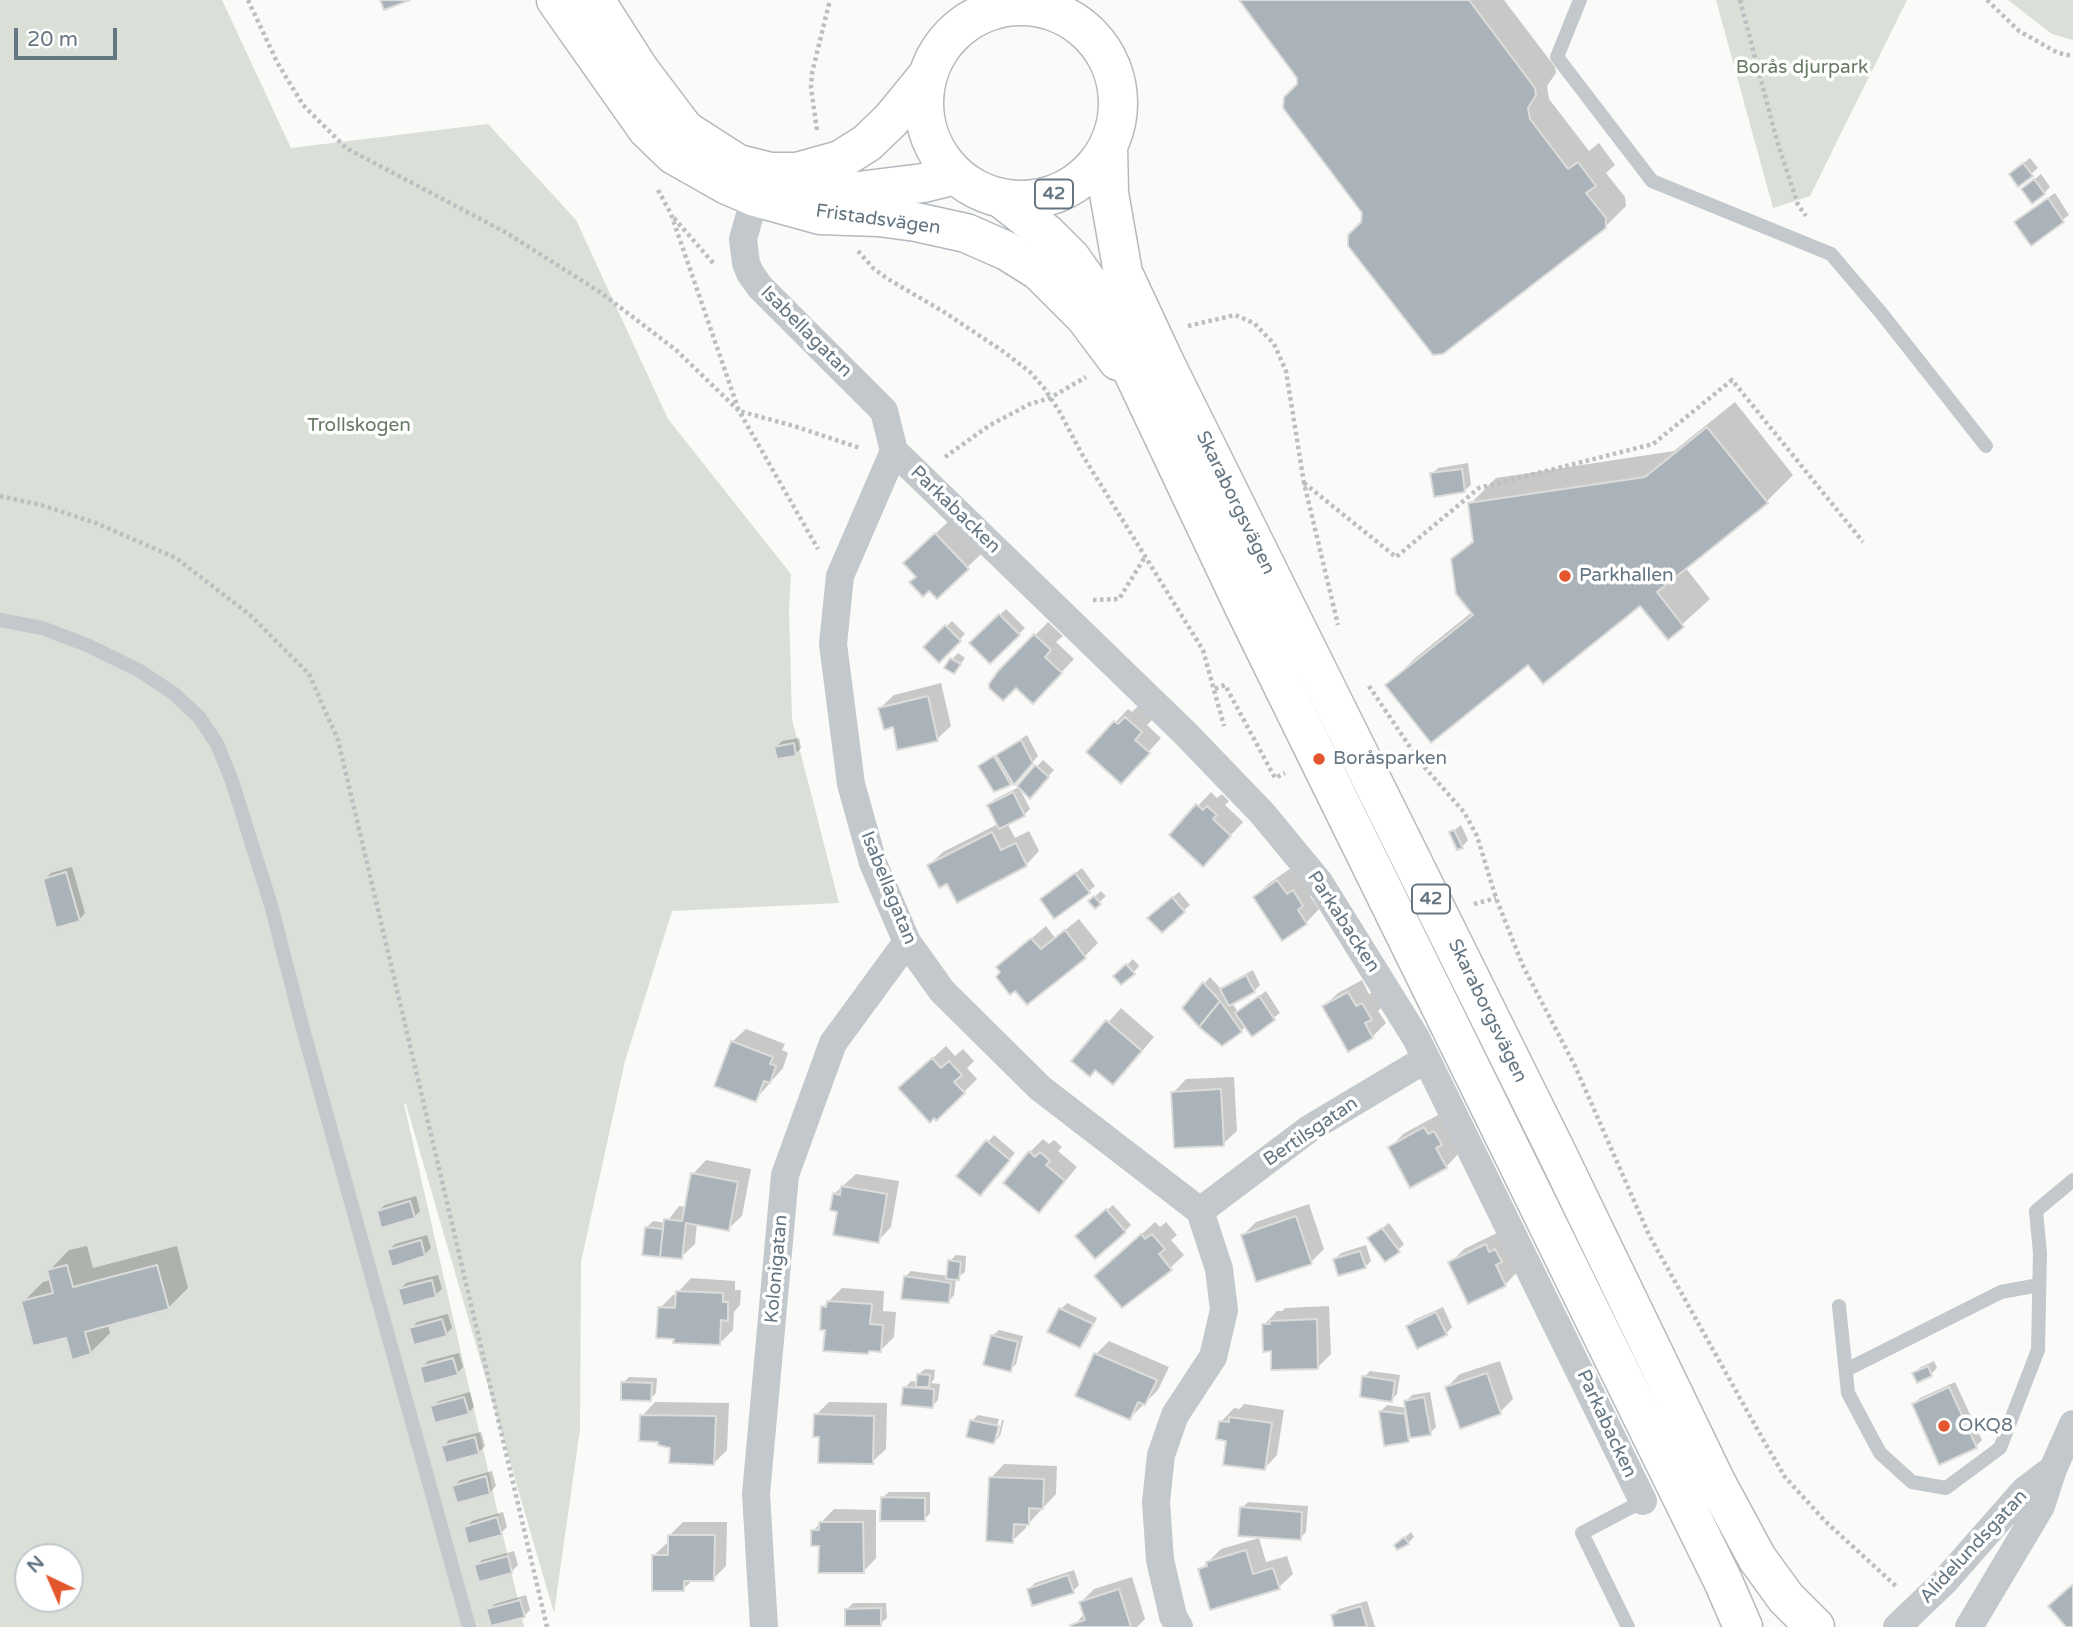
<!DOCTYPE html>
<html>
<head>
<meta charset="utf-8">
<style>
  body { margin:0 }
  #map { position:relative; width:2073px; height:1627px; overflow:hidden; background:#fafaf8; font-family:"Varela Round",sans-serif }
  canvas { display:block }
  .north { position:absolute; left:14px; top:1543px; width:70px; height:70px; box-sizing:border-box; background:#fff; border:2px solid #c1c8cd; border-radius:50%; rotate:316deg; font-size:19px; font-weight:700; line-height:28px; text-align:center; color:#657683 }
  .north::after { content:''; display:block; margin:auto; width:24px; height:32px; background:#e4572e; clip-path:polygon(50% 0,100% 100%,50% 72%,0 100%) }
  .scale { position:absolute; left:14px; top:28px; width:103px; height:32px; box-sizing:border-box; border:4px solid #657683; border-top:0; padding-left:9px; font-size:21px; line-height:24px; white-space:nowrap; color:#657683; -webkit-text-stroke:5px #fff; paint-order:stroke }
</style>
</head>
<body>
<div id="map">
<canvas width="2073" height="1627"></canvas>
<div class="north">N</div>
<div class="scale">20 m</div>
</div>
<script>
const ctx = document.querySelector('canvas').getContext('2d');
ctx.lineJoin = 'round';
function paint(path, color) {
  ctx.fillStyle = color;
  ctx.fill(path, 'evenodd');
}
function poly(rows) {
  const path = new Path2D();
  for (const r of rows) {
    if (r.length === 3) {
      path.moveTo(r[0] + r[2], r[1]);
      path.arc(r[0], r[1], r[2], 0, 2 * Math.PI);
      continue;
    }
    path.moveTo(r[0], r[1]);
    for (let i = 2; i < r.length; i += 2) path.lineTo(r[i], r[i + 1]);
  }
  return path;
}
function trace(path, color, width, dash) {
  ctx.strokeStyle = color;
  ctx.lineWidth = width;
  ctx.lineCap = dash ? 'butt' : 'round';
  ctx.setLineDash(dash || []);
  ctx.stroke(path);
}
function write(font, color, halo, rows, align = 'center') {
  ctx.font = font + ' "Varela Round",sans-serif';
  ctx.lineWidth = 7;
  ctx.setLineDash([]);
  ctx.textBaseline = 'middle';
  ctx.strokeStyle = halo;
  ctx.fillStyle = color;
  for (const [text, x, y, turn = 0] of rows) {
    ctx.save();
    ctx.translate(x, y);
    ctx.rotate((+turn || 0) * Math.PI / 180);
    ctx.textAlign = isNaN(turn) ? turn : align;
    if (halo) ctx.strokeText(text, 0, 0);
    ctx.fillText(text, 0, 0);
    ctx.restore();
  }
}
paint(poly([
  [0,0,222,0,291,148,488,124,576,220,668,419,791,574,789,608,792,719,839,903,672,911,625,1061,581,1262,580,1429,554,1613,406,1104,404,1104,524,1627,0,1627],
  [28,1557,70,1557,70,1599,28,1599],
  [1716,0,1907,0,1810,196,1773,208],
  [2008,0,2073,0,2073,40,2052,34]
]), '#dadfd7');
paint(poly([
  [1241,0,1504,0,1555,67,1556,73,1547,86,1549,99,1589,151,1599,143,1615,165,1606,173,1625,197,1626,206,1605,227,1363,222,1364,213,1299,85,1299,78],
  [2030,158,2038,168,2019,184,2017,168],
  [2041,174,2050,187,2044,193,2030,183],
  [2055,193,2069,215,2031,243,2022,216],
  [1735,402,1793,475,1767,501,1685,567,1710,599,1668,637,1640,603,1528,663,1388,685,1414,659,1472,612,1453,560,1475,538,1470,504,1496,478,1674,451],
  [1468,463,1471,485,1464,491,1432,474,1438,468],
  [949,521,981,554,937,597,918,576,918,550],
  [1006,609,1025,628,990,662,971,643],
  [952,621,965,634,939,660,926,647],
  [1048,622,1063,636,1056,642,1074,659,1033,702,1000,672],
  [958,653,965,658,954,672,952,659],
  [941,683,951,726,937,739,894,725,880,708,894,695],
  [1139,705,1154,718,1147,725,1161,738,1134,768,1088,752,1128,709,1132,712],
  [1027,735,1038,756,1020,777,1011,784,995,790,980,766],
  [799,738,801,748,795,754,776,747,782,741],
  [1043,760,1054,770,1036,790,1019,786],
  [1019,787,1030,809,1024,815,1007,823,1015,838,1029,831,1039,851,1026,865,948,882,929,865,943,852,998,824,989,805,995,799],
  [1211,792,1217,798,1222,794,1229,801,1225,805,1243,822,1216,851,1171,835],
  [1461,825,1468,840,1462,847,1451,833],
  [72,867,85,913,79,920,45,879,51,873],
  [1082,868,1095,886,1088,892,1042,899],
  [1291,868,1301,882,1306,878,1315,891,1310,896,1319,909,1306,923,1255,897,1268,884],
  [1101,891,1106,896,1095,906,1090,901],
  [1179,892,1190,905,1162,930,1155,912],
  [1079,919,1098,943,1085,956,1002,972,998,967,1046,926,1055,938],
  [1133,959,1139,966,1133,973,1116,976],
  [1253,970,1260,985,1254,991,1232,1003,1238,1012,1266,991,1280,1013,1252,1034,1246,1026,1241,1031,1184,1008,1210,977,1222,990,1229,983],
  [1362,980,1369,994,1376,991,1384,1005,1378,1011,1386,1023,1372,1037,1348,1050,1324,1006,1338,993],
  [1121,1008,1154,1037,1126,1070,1096,1069,1074,1061],
  [746,1029,785,1044,782,1050,788,1053,783,1068,755,1100,732,1042],
  [946,1046,955,1056,963,1049,974,1061,967,1068,977,1079,964,1092,914,1075],
  [1234,1077,1237,1131,1223,1144,1173,1093,1186,1079],
  [1438,1115,1459,1153,1446,1167,1390,1148,1403,1134],
  [994,1135,1015,1153,985,1188,958,1176],
  [1043,1139,1049,1144,1054,1140,1062,1147,1058,1151,1077,1167,1052,1197,1030,1152],
  [706,1160,751,1169,742,1216,728,1229,697,1223,695,1244,681,1257,647,1227,653,1221,666,1223,679,1206,686,1207,693,1174],
  [856,1174,899,1181,891,1227,878,1241,839,1210,834,1194],
  [416,1196,420,1211,414,1217,378,1211,385,1205],
  [1309,1204,1324,1249,1311,1262,1243,1235,1256,1222],
  [1113,1205,1131,1225,1125,1231,1083,1230],
  [1155,1222,1160,1227,1166,1222,1177,1235,1171,1240,1184,1255,1170,1268,1110,1263],
  [1389,1223,1404,1244,1398,1250,1370,1238],
  [1499,1232,1518,1271,1505,1285,1450,1263,1464,1249],
  [427,1235,431,1248,424,1255,389,1250,395,1244],
  [1366,1245,1371,1261,1365,1267,1335,1259,1341,1253],
  [87,1246,93,1268,177,1246,188,1288,168,1308,108,1324,110,1333,90,1353,23,1302,43,1282,51,1280,49,1271,69,1250],
  [956,1255,966,1256,965,1272,956,1278,954,1295,948,1302,905,1277,911,1271,948,1276,950,1261],
  [438,1275,442,1289,435,1295,400,1289,406,1283],
  [691,1278,735,1281,735,1290,741,1290,740,1305,734,1312,733,1330,720,1343,660,1308,673,1295,678,1295,678,1292],
  [842,1288,884,1291,883,1311,896,1312,894,1337,881,1350,823,1307],
  [1067,1303,1097,1318,1086,1340,1080,1346,1061,1309],
  [1329,1306,1331,1354,1317,1368,1272,1349,1264,1325,1277,1311,1282,1311,1285,1308],
  [1443,1307,1452,1327,1446,1334,1408,1327,1414,1320],
  [448,1314,452,1328,446,1334,411,1329,417,1322],
  [999,1330,1023,1336,1016,1364,1010,1370,992,1336],
  [1109,1341,1169,1367,1158,1390,1130,1418,1096,1354],
  [459,1353,463,1367,457,1373,422,1368,428,1361],
  [1500,1361,1513,1399,1500,1412,1447,1387,1460,1374],
  [1934,1361,1937,1368,1931,1374,1914,1373,1921,1367],
  [925,1369,935,1370,934,1379,931,1383,940,1384,938,1400,932,1406,905,1388,911,1381,918,1382,918,1375],
  [1370,1371,1400,1375,1397,1394,1391,1400,1364,1377],
  [629,1377,657,1378,656,1393,650,1399,623,1383],
  [1955,1382,1982,1440,1976,1446,1914,1404,1920,1398],
  [470,1392,474,1407,468,1413,432,1407,439,1401],
  [1430,1392,1436,1427,1430,1433,1412,1436,1408,1441,1381,1411,1387,1405,1407,1408,1406,1401,1412,1395],
  [655,1402,729,1403,727,1450,713,1464,671,1446,642,1416],
  [829,1402,887,1403,886,1449,872,1462,821,1435,816,1415],
  [1244,1404,1284,1410,1277,1455,1264,1469,1228,1439,1221,1422,1234,1408,1240,1409],
  [978,1415,999,1419,994,1437,998,1437,1002,1420,1004,1420,1000,1436,994,1442,972,1421],
  [481,1432,485,1446,479,1452,443,1447,449,1440],
  [1004,1464,1057,1466,1056,1494,1028,1524,1026,1523,1026,1528,1012,1541,991,1478],
  [492,1471,496,1486,490,1492,458,1501,454,1486,460,1480],
  [889,1492,930,1492,930,1513,924,1520,882,1498],
  [1248,1502,1308,1506,1306,1532,1300,1538,1242,1508],
  [834,1509,876,1510,876,1558,863,1572,821,1545,813,1531],
  [503,1512,507,1527,501,1533,466,1527,472,1521],
  [683,1522,727,1522,726,1566,713,1579,694,1579,683,1589,653,1556,667,1543,670,1543,670,1535],
  [1411,1532,1414,1537,1408,1543,1403,1539],
  [1259,1538,1266,1562,1287,1556,1293,1574,1279,1587,1200,1570,1221,1549],
  [514,1551,518,1565,512,1571,476,1566,482,1560],
  [1074,1570,1079,1585,1073,1591,1029,1589,1035,1583],
  [1132,1577,1145,1619,1137,1627,1073,1627,1085,1613,1081,1602,1094,1589],
  [526,1595,530,1610,524,1616,488,1610,495,1604],
  [1367,1601,1375,1627,1336,1627,1333,1615,1339,1609],
  [853,1603,886,1603,887,1618,880,1624,864,1624,864,1627,842,1627,847,1627,847,1609]
]), '#0003');
const building = poly([
  [380,0,410,0,384,10,380,0],
  [1239,0,1469,0,1535,88,1536,95,1528,108,1530,119,1568,169,1578,162,1596,186,1586,193,1606,218,1606,228,1443,354,1433,355,1348,246,1348,235,1361,222,1362,213,1283,108,1284,97,1297,84,1297,78,1239,0],
  [2023,163,2033,176,2018,187,2009,174,2023,163],
  [2034,179,2045,194,2032,204,2021,189,2034,179],
  [2048,198,2064,222,2031,246,2014,222,2048,198],
  [1707,427,1768,503,1657,592,1684,627,1668,640,1640,606,1543,684,1528,665,1431,743,1385,685,1473,615,1456,594,1451,559,1473,542,1468,503,1645,477,1707,427],
  [1462,469,1465,492,1434,497,1430,473,1462,469],
  [935,533,969,569,937,599,929,591,923,597,909,582,916,577,903,563,935,533],
  [999,614,1020,635,990,664,969,643,999,614],
  [945,625,961,641,939,663,923,647,945,625],
  [1034,634,1051,650,1045,657,1062,673,1033,704,1016,688,1003,701,989,688,989,684,998,671,1034,634],
  [950,658,961,664,954,674,944,668,950,658],
  [928,696,938,741,897,750,893,727,884,730,878,708,928,696],
  [1125,717,1142,732,1135,740,1150,753,1121,784,1086,752,1114,721,1118,724,1125,717],
  [1021,740,1033,763,1014,785,996,755,1021,740],
  [794,743,796,756,777,759,774,747,794,743],
  [994,756,1011,785,994,792,978,766,994,756],
  [1035,765,1049,777,1030,799,1017,786,1035,765],
  [1013,792,1025,816,999,829,987,805,1013,792],
  [1196,804,1203,810,1207,806,1217,815,1213,819,1231,836,1203,867,1169,835,1196,804],
  [1454,830,1463,848,1457,850,1449,832,1454,830],
  [992,832,1001,850,1016,843,1027,866,957,903,947,884,939,888,927,865,992,832],
  [66,872,80,921,56,928,43,879,66,872],
  [1075,873,1090,893,1054,919,1040,899,1075,873],
  [1277,880,1287,894,1293,890,1303,906,1298,910,1307,924,1282,941,1253,897,1277,880],
  [1094,896,1101,904,1095,909,1088,901,1094,896],
  [1172,897,1185,912,1162,933,1147,918,1172,897],
  [1065,930,1086,958,1027,1005,1015,991,1010,995,996,977,1000,972,996,967,1031,938,1041,949,1065,930],
  [1126,964,1135,974,1121,985,1113,976,1126,964],
  [1246,975,1255,992,1229,1006,1220,989,1246,975],
  [1203,982,1220,1001,1199,1027,1182,1008,1203,982],
  [1348,992,1356,1006,1362,1003,1372,1020,1365,1023,1373,1038,1348,1052,1322,1006,1348,992],
  [1259,996,1275,1020,1252,1037,1235,1013,1259,996],
  [1220,1001,1242,1032,1222,1046,1199,1027,1220,1001],
  [1106,1020,1142,1051,1113,1085,1095,1070,1090,1077,1071,1061,1106,1020],
  [731,1041,773,1057,770,1064,776,1066,770,1083,764,1081,756,1102,714,1086,731,1041],
  [932,1058,941,1068,949,1061,962,1075,954,1082,965,1093,936,1121,934,1118,930,1123,898,1088,932,1058],
  [1221,1089,1224,1146,1174,1148,1171,1092,1221,1089],
  [1424,1127,1428,1134,1434,1131,1442,1145,1436,1148,1447,1168,1410,1188,1388,1147,1424,1127],
  [986,1140,1010,1160,980,1196,956,1176,986,1140],
  [1029,1151,1035,1157,1040,1152,1050,1161,1046,1165,1065,1181,1039,1213,1003,1183,1029,1151],
  [691,1173,738,1182,729,1231,686,1223,682,1259,660,1257,664,1219,682,1221,691,1173],
  [841,1186,887,1194,879,1243,833,1235,837,1212,830,1210,833,1193,840,1195,841,1186],
  [410,1201,415,1218,381,1228,377,1211,410,1201],
  [1106,1209,1126,1232,1095,1259,1075,1236,1106,1209],
  [1296,1216,1312,1264,1256,1282,1241,1235,1296,1216],
  [645,1227,663,1229,660,1257,642,1255,645,1227],
  [1382,1228,1400,1252,1385,1262,1367,1238,1382,1228],
  [1141,1234,1145,1239,1152,1234,1165,1249,1159,1254,1172,1270,1122,1308,1094,1276,1141,1234],
  [421,1240,425,1256,392,1267,387,1250,421,1240],
  [1486,1244,1489,1252,1495,1249,1502,1262,1496,1265,1506,1286,1468,1304,1448,1262,1486,1244],
  [1360,1251,1366,1268,1338,1276,1333,1259,1360,1251],
  [948,1260,961,1262,959,1280,946,1279,948,1260],
  [67,1265,73,1287,157,1265,169,1309,85,1332,91,1354,72,1360,66,1338,33,1346,21,1301,53,1293,47,1270,67,1265],
  [904,1276,951,1283,949,1303,901,1299,904,1276],
  [432,1280,436,1297,403,1306,398,1289,432,1280],
  [676,1291,723,1293,723,1302,728,1302,728,1321,721,1320,720,1345,673,1343,674,1339,656,1338,658,1307,675,1308,676,1291],
  [827,1301,872,1304,870,1324,883,1325,881,1352,869,1351,868,1354,823,1351,825,1330,820,1330,821,1306,826,1307,827,1301],
  [1059,1308,1093,1324,1080,1348,1047,1332,1059,1308],
  [1436,1312,1447,1335,1417,1349,1406,1326,1436,1312],
  [442,1319,447,1336,414,1345,409,1328,442,1319],
  [1317,1319,1318,1369,1271,1370,1271,1351,1263,1352,1262,1324,1270,1324,1270,1321,1317,1319],
  [991,1335,1018,1342,1011,1372,983,1365,991,1335],
  [1094,1353,1157,1380,1145,1405,1138,1402,1130,1420,1075,1396,1094,1353],
  [453,1358,458,1375,424,1384,420,1367,453,1358],
  [1928,1366,1932,1376,1917,1383,1912,1373,1928,1366],
  [1487,1373,1501,1414,1460,1429,1445,1387,1487,1373],
  [917,1374,930,1375,929,1387,916,1387,917,1374],
  [1362,1376,1395,1381,1392,1402,1360,1397,1362,1376],
  [621,1382,652,1383,651,1401,621,1400,621,1382],
  [903,1387,934,1389,933,1408,901,1405,903,1387],
  [1949,1387,1977,1448,1939,1465,1912,1404,1949,1387],
  [464,1397,469,1414,435,1423,430,1406,464,1397],
  [1424,1397,1431,1435,1410,1438,1404,1401,1424,1397],
  [1379,1411,1405,1414,1409,1442,1384,1446,1379,1411],
  [814,1414,874,1416,873,1464,818,1463,819,1437,813,1437,814,1414],
  [640,1415,716,1416,714,1465,669,1463,670,1448,658,1445,658,1442,639,1441,640,1415],
  [1229,1417,1272,1423,1265,1470,1223,1465,1226,1441,1216,1439,1219,1421,1229,1422,1229,1417],
  [970,1420,999,1426,994,1444,966,1437,970,1420],
  [475,1437,479,1454,446,1463,441,1446,475,1437],
  [486,1476,490,1494,457,1503,452,1486,486,1476],
  [989,1477,1044,1479,1043,1509,1029,1508,1029,1525,1014,1524,1013,1543,986,1541,989,1477],
  [881,1497,925,1498,925,1521,880,1521,881,1497],
  [1240,1507,1302,1512,1301,1540,1238,1536,1240,1507],
  [497,1517,502,1535,468,1544,464,1527,497,1517],
  [819,1522,863,1522,864,1573,818,1573,819,1546,811,1546,811,1530,819,1530,819,1522],
  [668,1535,715,1535,714,1581,684,1581,684,1591,652,1591,652,1555,668,1555,668,1535],
  [1404,1537,1409,1544,1397,1550,1394,1545,1404,1537],
  [1246,1550,1253,1574,1273,1568,1280,1589,1210,1610,1198,1569,1207,1566,1206,1562,1246,1550],
  [508,1556,512,1573,479,1582,474,1565,508,1556],
  [1068,1575,1074,1593,1032,1606,1027,1589,1068,1575],
  [2073,1584,2073,1627,2066,1627,2048,1606,2073,1584],
  [1119,1589,1131,1627,1071,1627,1070,1625,1085,1620,1079,1602,1119,1589],
  [520,1600,525,1617,491,1626,486,1609,520,1600],
  [1361,1606,1367,1627,1334,1627,1331,1615,1361,1606],
  [881,1608,881,1626,845,1626,845,1609,881,1608]
]);
paint(building, '#aab3b9');
trace(building, '#dcdcda', 2);
const secondary = poly([
  [556,0,647,129,674,155,727,185,755,197,820,215,879,217,916,222,966,233,1007,251,1039,271,1085,317,1118,361],
  [595,0,639,69,685,130,738,164,770,172,797,172,840,160,867,143,891,120,927,76],
  [806,195,842,193,923,183,955,175]
]);
const primary = poly([
  [1021,103,97],
  [1108,146,1109,193,1123,273,1165,363,1555,1149,1716,1482,1757,1558,1786,1598,1815,1627],
  [1002,199,1047,234,1071,258,1095,292,1244,607,1723,1581,1743,1627]
]);
trace(secondary, '#b3babf', 41);
trace(primary, '#b5babe', 41);
trace(poly([
  [248,0,277,62,303,105,346,148,505,232,600,292,676,350,739,411,818,549],
  [1740,0,1777,141,1798,205,1806,216],
  [1987,0,2019,31,2058,53,2073,56],
  [817,130,811,88,812,73,830,0],
  [658,190,671,214,739,411,794,426,860,448],
  [674,218,714,264],
  [858,251,874,269,888,279,944,312,1004,352,1030,372,1044,388,1058,409,1083,456,1203,650,1224,726],
  [1188,326,1235,315,1254,323,1274,344,1286,371,1304,483,1338,625],
  [945,457,990,425,1030,404,1050,398,1086,377],
  [1304,483,1396,557,1479,488,1653,444,1732,380,1863,542],
  [0,496,41,505,96,523,176,558,250,615,309,674,338,740,547,1627],
  [1093,600,1119,599,1145,557],
  [1369,686,1420,762,1464,812,1477,836,1496,898,1523,966,1575,1066,1649,1235,1765,1443,1785,1477,1825,1521,1897,1587],
  [1215,689,1225,685,1275,778,1285,773],
  [1474,904,1496,898]
]), '#bbbfc2', 4.5, [3.5, 3.5]);
trace(poly([
  [1580,0,1557,57,1652,181,1831,254,1882,314,1986,446],
  [0,620,42,628,87,645,140,671,173,693,199,717,217,744,232,781,271,905,304,1033,469,1627],
  [1839,1306,1848,1393,1880,1453,1912,1482,1946,1488,2000,1448,2038,1350,2040,1253,2036,1211,2073,1180],
  [1846,1370,2001,1292,2039,1285],
  [1628,1627,1582,1533,1643,1501]
]), '#c3c8cc', 14);
trace(poly([
  [755,197,743,239,746,263,750,273,760,287,884,411,894,451,840,576,833,644,851,784,873,863,907,942,942,991,1040,1088,1200,1211,1219,1269,1224,1310,1213,1357,1175,1415,1161,1455,1156,1502,1160,1560,1173,1616,1179,1627],
  [894,451,1185,733,1262,813,1319,882,1416,1038,1643,1501],
  [1200,1211,1309,1129,1426,1059],
  [764,1627,756,1494,785,1175,833,1043,907,942],
  [1897,1627,1944,1582,2024,1491,2053,1469],
  [1969,1627,2041,1506,2053,1469,2073,1424]
]), '#c3c8cc', 28);
trace(secondary, '#fff', 38);
trace(primary, '#fff', 38);
for (const [x, y, r, color] of [
  [1565,576,7,"#e4572e"],
  [1319,759,7,"#e4572e"],
  [1944,1426,7,"#e4572e"]
]) {
  const dot = new Path2D();
  dot.arc(x, y, r, 0, 2 * Math.PI);
  ctx.fillStyle = color;
  ctx.fill(dot);
  trace(dot, '#fff', 2.5);
}
for (const [x, y, w] of [
  [1054,194,38],
  [1431,899,38]
]) {
  const box = new Path2D();
  box.roundRect(x - w / 2, y - 14.5, w, 29, 5);
  ctx.fillStyle = '#fff';
  ctx.fill(box);
  trace(box, '#657683', 2);
}
write('bold 18px', '#657683', null, [
  ["42",1054,194],
  ["42",1431,899]
]);
write('19px', '#687a64', '#fff', [
  ["Borås djurpark",1802,68],
  ["Trollskogen",359,426]
]);
write('19px', '#657683', '#fff', [
  ["Fristadsvägen",878,220,8],
  ["Isabellagatan",806,332,45],
  ["Skaraborgsvägen",1235,503,64],
  ["Parkabacken",955,510,44],
  ["Isabellagatan",888,888,68],
  ["Parkabacken",1343,922,57],
  ["Skaraborgsvägen",1487,1011,64],
  ["Bertilsgatan",1311,1132,-34],
  ["Kolonigatan",777,1269,-85],
  ["Parkabacken",1606,1424,65],
  ["Alidelundsgatan",1974,1547,-47]
]);
write('19px', '#657683', '#fff', [
  ["Parkhallen",1579,576],
  ["Boråsparken",1333,759],
  ["OKQ8",1958,1426]
], 'left');
</script>
</body>
</html>
